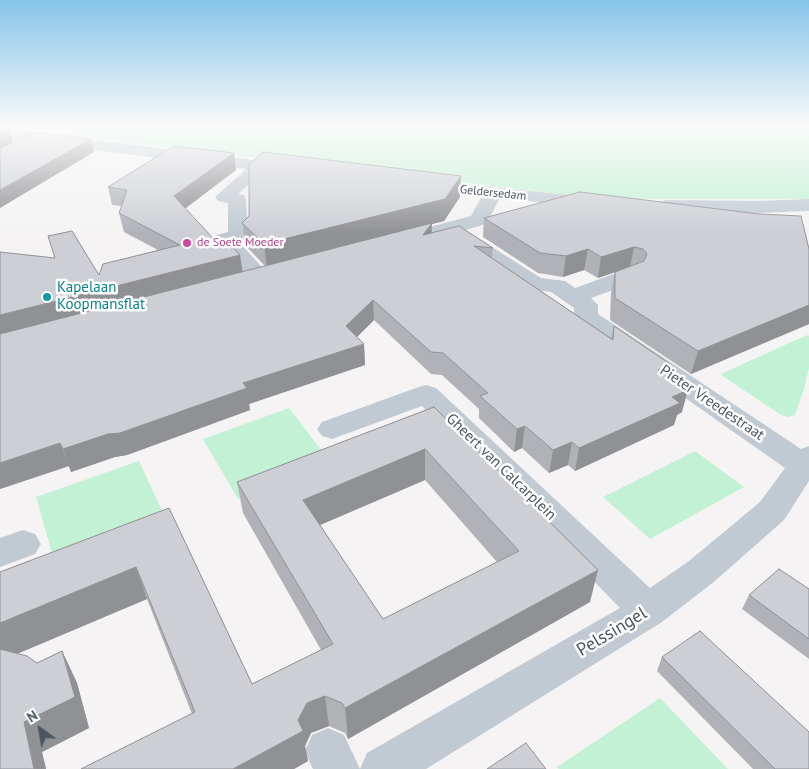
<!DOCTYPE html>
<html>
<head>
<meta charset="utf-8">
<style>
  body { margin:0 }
  #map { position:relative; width:809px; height:769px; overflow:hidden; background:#f5f3f3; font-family:"PT Sans",sans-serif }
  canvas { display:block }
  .north { position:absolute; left:15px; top:704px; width:50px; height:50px; -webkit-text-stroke:4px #fff; paint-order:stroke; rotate:328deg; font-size:14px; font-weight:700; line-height:20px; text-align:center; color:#4a5661 }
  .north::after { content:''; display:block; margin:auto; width:18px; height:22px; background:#4a5661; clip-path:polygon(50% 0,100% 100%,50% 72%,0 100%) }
</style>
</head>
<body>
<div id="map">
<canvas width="809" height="769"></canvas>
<div class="north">N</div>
</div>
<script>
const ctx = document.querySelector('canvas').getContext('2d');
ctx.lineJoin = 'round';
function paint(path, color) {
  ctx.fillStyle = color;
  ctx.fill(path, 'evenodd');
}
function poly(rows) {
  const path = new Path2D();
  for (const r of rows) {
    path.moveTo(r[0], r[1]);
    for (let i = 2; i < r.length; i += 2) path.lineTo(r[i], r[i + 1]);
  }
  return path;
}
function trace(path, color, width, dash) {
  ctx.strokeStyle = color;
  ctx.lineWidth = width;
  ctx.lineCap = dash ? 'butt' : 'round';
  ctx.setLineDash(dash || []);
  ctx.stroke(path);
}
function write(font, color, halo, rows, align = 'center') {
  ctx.font = font + ' "PT Sans",sans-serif';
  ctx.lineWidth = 5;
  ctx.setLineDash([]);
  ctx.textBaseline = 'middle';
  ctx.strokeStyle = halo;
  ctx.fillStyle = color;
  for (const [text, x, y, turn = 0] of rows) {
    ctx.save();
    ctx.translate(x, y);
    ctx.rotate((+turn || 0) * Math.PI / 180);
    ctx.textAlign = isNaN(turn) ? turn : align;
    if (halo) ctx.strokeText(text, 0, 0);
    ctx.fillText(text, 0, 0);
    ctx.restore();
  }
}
paint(poly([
  [82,125,809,125,809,199,600,199,74,136],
  [807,335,809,336,809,368,804,389,795,415,789,417,781,415,721,375,723,373],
  [289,408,331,463,238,499,203,439],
  [695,451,744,487,650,539,603,497],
  [139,461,169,526,57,570,36,497],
  [660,698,728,769,559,769,557,767]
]), '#c3f1d5');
paint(poly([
  [0,128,293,165,296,169,293,173,287,174,264,171,238,194,244,195,246,199,248,235,245,239,238,241,272,278,269,283,261,285,253,283,214,239,217,235,228,232,228,203,218,201,215,197,246,169,0,138,0,128],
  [424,180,597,198,599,202,597,206,590,208,500,198,486,224,465,230,541,278,565,281,575,288,622,271,630,269,638,271,641,276,638,281,591,298,598,305,598,314,801,449,809,446,809,481,784,520,715,581,662,622,426,769,313,769,305,751,312,735,328,728,344,735,360,769,367,753,620,608,422,406,332,439,322,436,317,429,322,422,416,388,426,385,436,388,650,588,689,561,760,502,785,468,577,322,574,317,574,308,551,292,527,289,455,239,452,235,453,233,396,248,389,246,386,242,389,238,471,216,482,196,418,189,415,185,418,181,424,180],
  [809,199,809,211,758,213,666,212,659,210,657,206,659,202,666,200,758,201,809,199],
  [23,530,35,534,41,544,35,554,0,567,0,538,23,530]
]), '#c1cad2');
paint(poly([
  [234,153,236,170,185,208,222,248,240,255,242,272,265,266,246,246,242,223,460,197,444,221,432,224,431,233,493,248,492,258,611,338,614,326,670,364,667,376,682,412,677,415,674,425,575,471,568,465,549,473,522,448,514,452,479,418,479,409,442,375,431,374,374,320,357,337,364,344,365,365,249,404,250,410,127,455,115,457,71,472,69,466,0,489,99,275,158,250,124,232,119,213,122,206,112,205,108,187],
  [484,218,809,249,809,324,691,374,610,320,611,293,615,272,598,278,584,270,563,277,538,273,483,237],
  [434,407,590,602,348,739,345,733,329,726,311,733,305,746,308,761,294,769,81,769,192,714,147,599,17,654,37,663,62,651,77,683,89,728,42,752,46,769,0,769,0,572,169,508,252,684,321,650,243,513,237,482],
  [425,480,497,562,383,619,320,525],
  [809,589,809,659,742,609,749,595],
  [662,657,809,769,753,769,657,671]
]), '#b0b2b7');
paint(poly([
  [9,129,13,142,0,149,0,134],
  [91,139,94,152,0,208,0,190],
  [234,153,236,170,178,214,174,196],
  [461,176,460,197,444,221,432,224,431,241,267,268,264,244],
  [634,247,630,267,598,278,601,257],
  [588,249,584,270,563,277,566,256],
  [240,255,243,274,0,338,0,315],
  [373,300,374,320,347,347,346,326],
  [809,305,809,324,691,374,698,351],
  [364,344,365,365,249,404,250,410,127,455,115,457,71,472,63,449,243,383],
  [670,364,664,386,658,370],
  [688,390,682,412,677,415,674,425,575,471,579,448,672,397],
  [525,426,522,448,514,452,517,429],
  [572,442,568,465,549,473,553,450],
  [60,443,69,466,0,489,0,463],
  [425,449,425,480,306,531,303,500],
  [136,567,147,599,0,661,0,623],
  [598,570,590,602,348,739,345,708],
  [62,651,77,683,89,728,42,752,46,769,34,769,24,722],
  [325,696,329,726,311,733,305,746,308,761,294,769,233,769,298,720,307,703]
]), '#909195');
const building = poly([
  [0,128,9,129,0,134,0,128],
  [36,132,91,139,0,190,0,148,36,132],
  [174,146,234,153,174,196,222,248,228,242,240,255,0,315,0,252,55,258,48,236,72,231,99,275,103,264,180,245,119,213,127,190,108,187,174,146],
  [263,152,461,176,445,199,264,244,242,223,249,216,249,164,263,152],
  [580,192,759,214,801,216,809,249,809,305,698,351,615,298,615,272,644,261,647,254,643,249,634,247,601,257,588,249,566,256,540,253,484,218,580,192],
  [432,223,423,235,459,226,493,248,474,246,613,340,614,326,670,364,658,370,688,390,672,397,680,403,579,448,572,442,553,450,525,426,517,429,480,396,488,393,443,353,431,352,373,300,346,326,364,344,243,383,247,388,120,433,108,434,63,449,60,443,0,463,0,334,432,223],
  [434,407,598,570,345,708,342,703,325,696,307,703,298,720,303,731,233,769,81,769,195,712,136,567,0,623,0,572,169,508,252,684,333,644,237,482,434,407],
  [425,449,519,551,383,619,303,500,425,449],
  [779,569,809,589,809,639,749,595,779,569],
  [700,631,809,732,809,769,775,769,662,657,700,631],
  [0,649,27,656,37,663,62,651,75,697,24,722,34,769,0,769,0,649],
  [526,743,546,769,487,769,526,743]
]);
paint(building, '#cdcfd5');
trace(building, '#909195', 1);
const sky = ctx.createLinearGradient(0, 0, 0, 233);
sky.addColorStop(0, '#85c3ea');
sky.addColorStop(0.54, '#fafafa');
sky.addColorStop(1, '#fafafa00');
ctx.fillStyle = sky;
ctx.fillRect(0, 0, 809, 233);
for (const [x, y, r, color] of [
  [187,243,5,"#d1479c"],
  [47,297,5,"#0f9aa8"]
]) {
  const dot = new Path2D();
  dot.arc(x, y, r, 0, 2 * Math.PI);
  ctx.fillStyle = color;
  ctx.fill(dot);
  trace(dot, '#fff', 2);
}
write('12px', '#4a5661', '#fff', [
  ["Geldersedam",493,193,6]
]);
write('12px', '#b23c85', '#fff', [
  ["de Soete Moeder",197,243]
], 'left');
write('15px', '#0d838f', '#fff', [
  ["Kapelaan",57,288],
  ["Koopmansflat",57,305]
], 'left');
write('15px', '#4a5661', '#fff', [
  ["Pieter Vreedestraat",712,403,34],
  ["Gheert van Calcarplein",501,467,44]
]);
write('18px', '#4a5661', '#fff', [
  ["Pelssingel",612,632,-31]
]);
</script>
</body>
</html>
